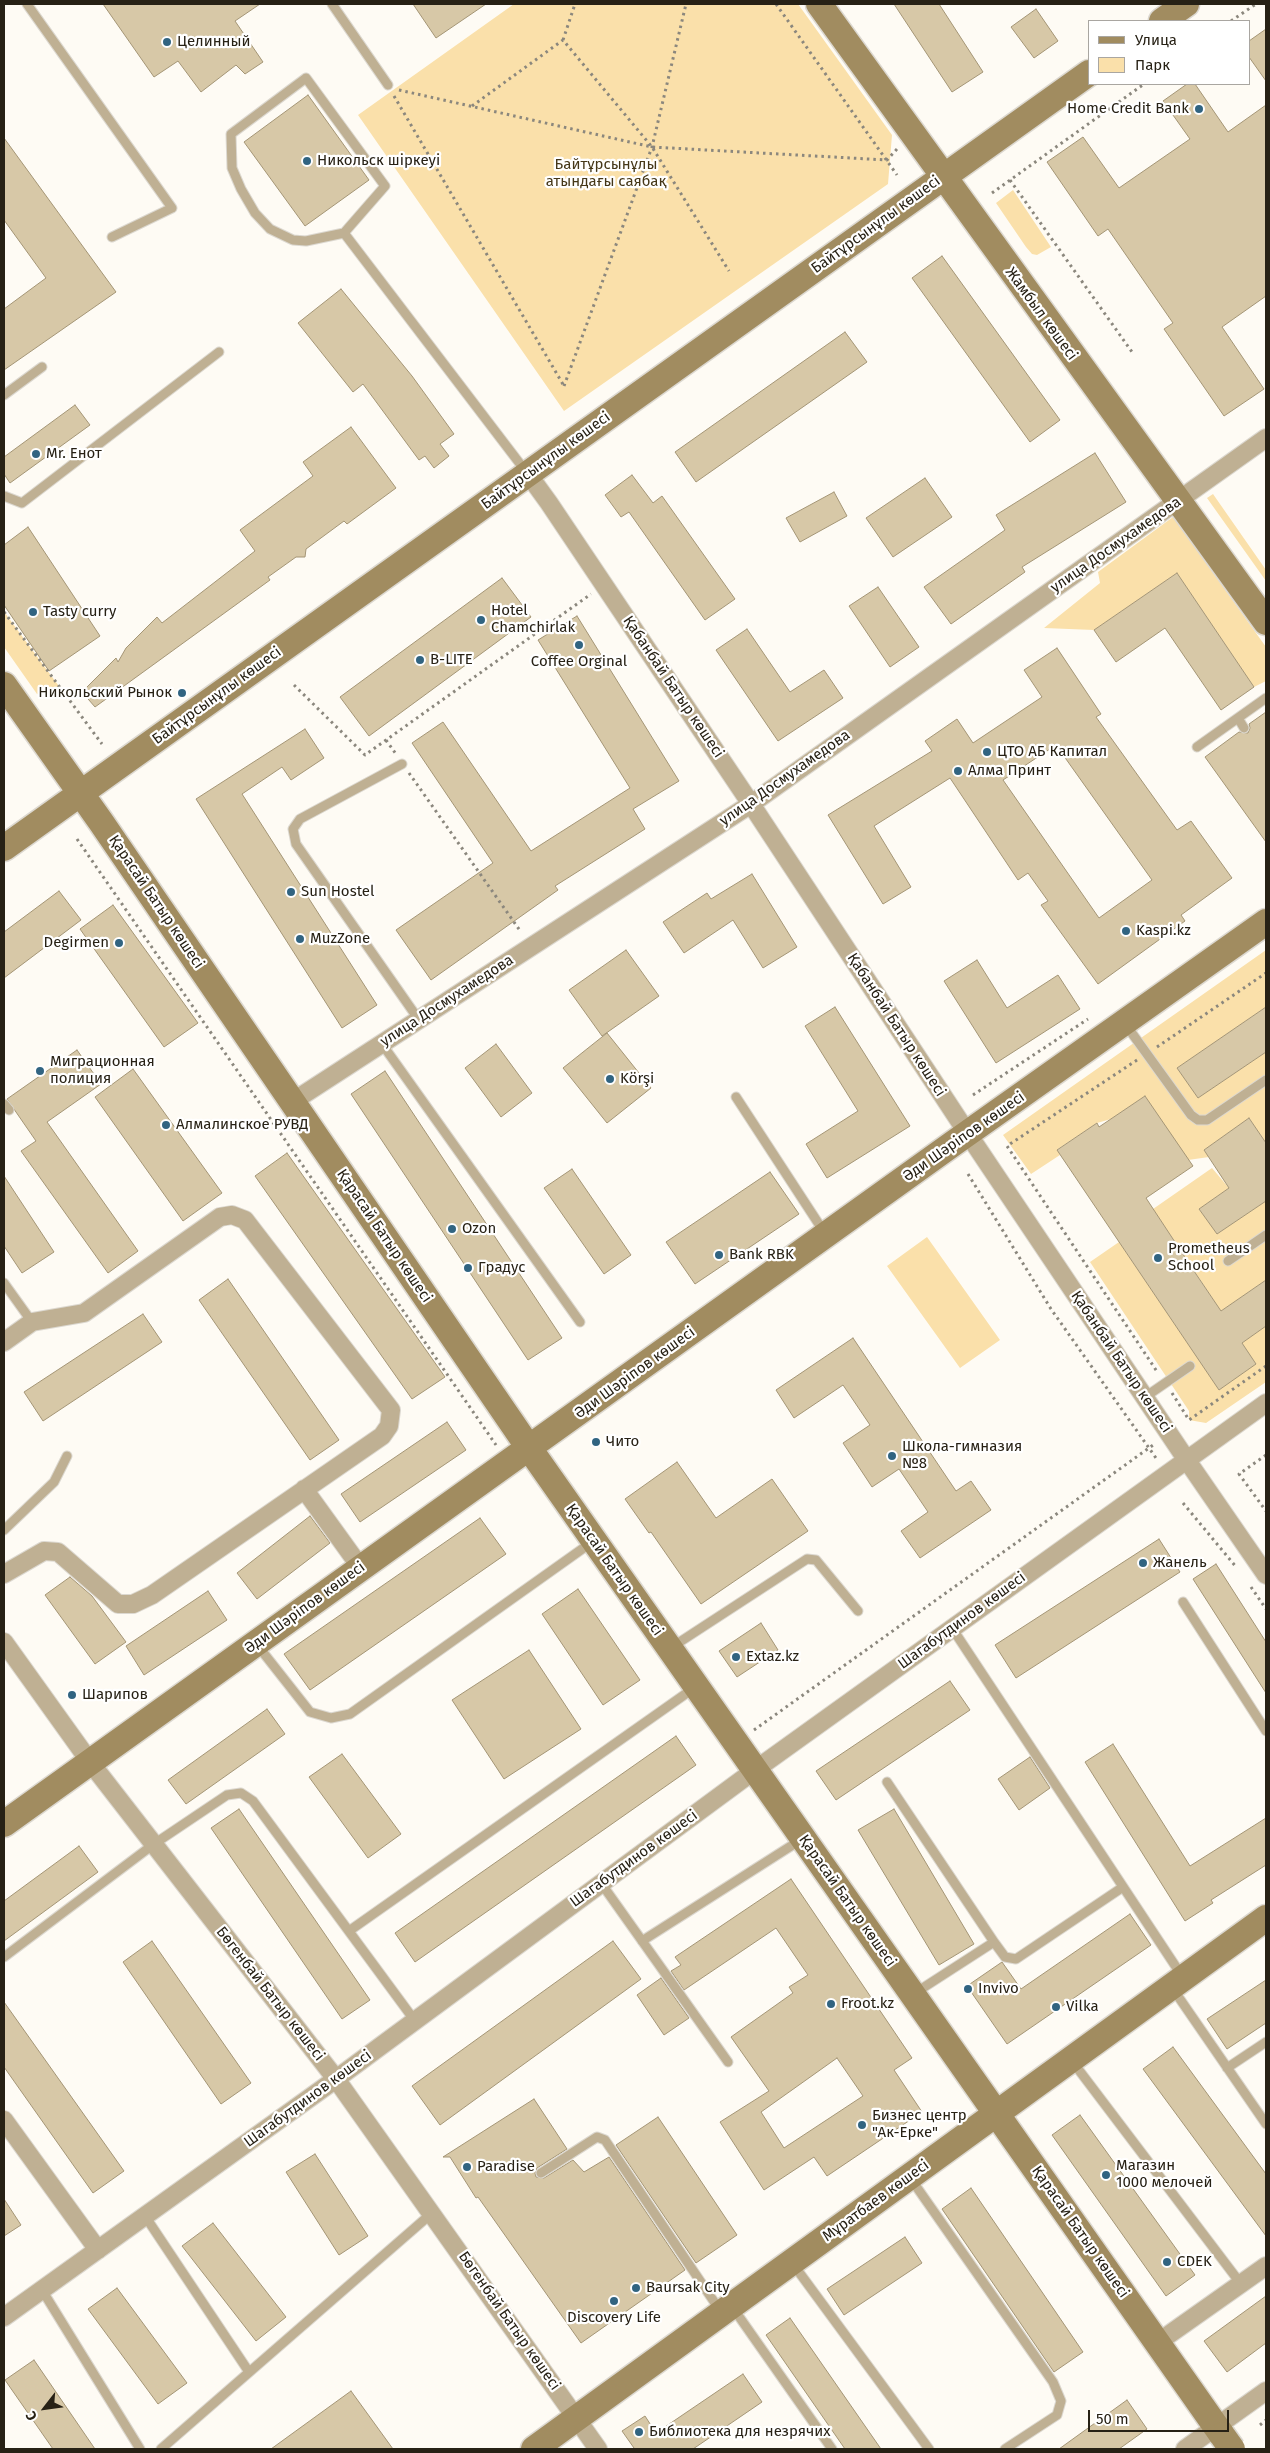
<!DOCTYPE html>
<html>
<head>
<meta charset="utf-8">
<style>
  body { margin:0 }
  #map { position:relative; width:1270px; height:2453px; overflow:hidden; background:#fefbf4; font-family:"Fira Sans",sans-serif }
  canvas { display:block }
  .frame { position:absolute; inset:0; border:5px solid #272115; pointer-events:none }
  .legend { position:absolute; left:1088px; top:20px; width:162px; height:65px; box-sizing:border-box; background:#fff; border:1px solid #a9a6a1; margin:0; padding:6px 9px; list-style:none; font-size:15px; color:#272115 }
  .legend li { display:flex; align-items:center; gap:10px; height:25px }
  .legend b { width:25px; border:1px solid #a9a6a1 }
  .north { position:absolute; left:20px; top:2383px; width:50px; height:50px; -webkit-text-stroke:4px #fff; paint-order:stroke; rotate:240deg; font-size:14px; font-weight:700; line-height:20px; text-align:center; color:#272115 }
  .north::after { content:''; display:block; margin:auto; width:18px; height:22px; background:#272115; clip-path:polygon(50% 0,100% 100%,50% 72%,0 100%) }
  .scale { position:absolute; left:1088px; top:2410px; width:141px; height:22px; box-sizing:border-box; border:2px solid #272115; border-top:0; padding-left:6px; font-size:15px; line-height:18px; white-space:nowrap; color:#272115; -webkit-text-stroke:4px #fff; paint-order:stroke }
</style>
</head>
<body>
<div id="map">
<canvas width="1270" height="2453"></canvas>
<div class="frame"></div>
<ul class="legend">
<li><b style="height:6px;background:#a18c60"></b>Улица</li>
<li><b style="height:14px;background:#fae0aa"></b>Парк</li>
</ul>
<div class="north">С</div>
<div class="scale">50 m</div>
</div>
<script>
const ctx = document.querySelector('canvas').getContext('2d');
ctx.lineJoin = 'round';
function paint(path, color) {
  ctx.fillStyle = color;
  ctx.fill(path, 'evenodd');
}
function poly(rows) {
  const path = new Path2D();
  for (const r of rows) {
    path.moveTo(r[0], r[1]);
    for (let i = 2; i < r.length; i += 2) path.lineTo(r[i], r[i + 1]);
  }
  return path;
}
function trace(path, color, width, dash) {
  ctx.strokeStyle = color;
  ctx.lineWidth = width;
  ctx.lineCap = dash ? 'butt' : 'round';
  ctx.setLineDash(dash || []);
  ctx.stroke(path);
}
function write(font, color, halo, rows, align = 'center') {
  ctx.font = font + ' "Fira Sans",sans-serif';
  ctx.lineWidth = 4.5;
  ctx.setLineDash([]);
  ctx.textBaseline = 'middle';
  ctx.strokeStyle = halo;
  ctx.fillStyle = color;
  for (const [text, x, y, turn = 0] of rows) {
    ctx.save();
    ctx.translate(x, y);
    ctx.rotate((+turn || 0) * Math.PI / 180);
    ctx.textAlign = isNaN(turn) ? turn : align;
    if (halo) ctx.strokeText(text, 0, 0);
    ctx.fillText(text, 0, 0);
    ctx.restore();
  }
}
paint(poly([
  [514,4,798,4,892,135,888,184,564,411,358,115],
  [1013,190,1051,247,1037,255,1032,254,1026,247,996,203],
  [1213,494,1266,570,1266,581,1207,498],
  [1173,517,1266,647,1266,681,1254,687,1177,573,1094,630,1044,628,1100,583,1098,572],
  [5,613,61,689,47,698,37,694,4,647],
  [1266,950,1266,1007,1177,1068,1198,1098,1266,1052,1266,1143,1249,1118,1204,1150,1209,1157,1188,1160,1145,1096,1111,1119,1097,1123,1058,1149,1060,1155,1031,1174,1003,1135],
  [1212,1168,1229,1188,1199,1209,1217,1234,1266,1201,1266,1280,1221,1311,1153,1209],
  [927,1237,1000,1340,960,1368,887,1266],
  [1119,1242,1219,1390,1256,1364,1242,1343,1266,1326,1266,1382,1206,1423,1189,1420,1189,1411,1090,1262]
]), '#fae0aa');
const building = poly([
  [103,4,260,4,235,21,263,62,245,74,236,65,201,92,178,61,154,77,103,4],
  [413,4,486,4,436,38,413,4],
  [894,4,939,4,983,72,952,92,894,4],
  [1036,9,1058,41,1034,58,1011,27,1036,9],
  [1266,29,1266,81,1249,57,1249,41,1266,29],
  [1187,84,1195,84,1228,132,1266,105,1266,296,1222,327,1264,389,1224,416,1164,329,1173,323,1108,229,1098,236,1047,162,1083,137,1119,188,1190,139,1163,101,1187,84],
  [308,95,369,180,305,226,244,142,308,95],
  [4,138,116,292,4,370,4,309,46,278,4,220,4,138],
  [942,256,1060,420,1030,442,912,278,942,256],
  [341,289,412,376,454,434,440,444,449,456,434,468,425,456,419,460,363,384,353,392,298,323,341,289],
  [845,332,867,362,696,482,675,452,845,332],
  [75,405,90,425,10,483,4,474,4,457,75,405],
  [351,427,396,488,347,524,344,521,306,549,305,557,296,557,268,577,270,580,95,707,82,692,116,658,118,662,126,648,157,617,162,623,255,551,240,530,313,476,303,462,351,427],
  [1095,453,1126,502,1022,567,1025,572,951,624,924,587,1005,530,996,515,1095,453],
  [632,475,653,503,662,496,735,599,705,620,629,512,621,517,605,495,632,475],
  [925,478,952,517,893,557,866,518,925,478],
  [834,492,847,516,800,542,786,518,834,492],
  [28,527,100,636,49,671,4,605,4,545,28,527],
  [1177,573,1254,687,1221,710,1165,628,1116,662,1094,630,1177,573],
  [502,578,531,617,369,736,340,697,502,578],
  [878,587,919,647,890,667,849,606,878,587],
  [577,616,679,781,633,809,645,829,555,886,558,890,431,980,396,930,493,863,412,743,443,722,531,851,630,788,538,640,577,616],
  [747,629,790,692,824,670,843,698,778,741,716,650,747,629],
  [1057,648,1101,714,1096,717,1177,830,1191,821,1232,878,1181,915,1185,921,1098,984,1041,905,1048,901,1028,873,1018,880,950,778,874,826,911,887,883,904,828,815,932,751,925,741,957,719,973,743,1042,697,1024,670,1057,648],
  [1056,745,1152,880,1099,918,1003,780,1056,745],
  [1266,712,1266,842,1205,757,1239,732,1248,733,1250,728,1249,724,1266,712],
  [305,729,324,758,291,780,282,767,242,794,377,1005,342,1028,196,799,305,729],
  [752,874,797,947,763,968,733,920,684,953,663,922,707,893,711,899,752,874],
  [59,891,81,920,4,978,4,932,59,891],
  [113,905,198,1023,164,1047,80,929,113,905],
  [626,950,659,996,602,1036,569,990,626,950],
  [977,960,1007,1008,1058,975,1080,1009,996,1063,944,981,977,960],
  [835,1007,910,1126,827,1178,806,1144,858,1111,805,1026,835,1007],
  [1266,1007,1266,1052,1198,1098,1177,1068,1266,1007],
  [607,1033,651,1088,607,1123,563,1068,607,1033],
  [496,1044,532,1093,501,1117,465,1068,496,1044],
  [77,1050,101,1084,47,1122,138,1251,108,1273,21,1151,36,1141,7,1099,77,1050],
  [133,1069,222,1193,183,1221,95,1097,133,1069],
  [385,1071,562,1338,528,1360,351,1094,385,1071],
  [1145,1096,1193,1166,1146,1198,1196,1274,1221,1311,1266,1280,1266,1326,1242,1343,1256,1364,1219,1390,1057,1150,1097,1123,1099,1127,1145,1096],
  [1249,1118,1266,1143,1266,1201,1217,1234,1199,1209,1229,1188,1204,1150,1249,1118],
  [287,1153,445,1377,412,1399,255,1176,287,1153],
  [572,1169,631,1255,604,1274,544,1188,572,1169],
  [770,1172,799,1214,695,1284,666,1242,770,1172],
  [4,1176,54,1252,22,1273,4,1246,4,1176],
  [228,1279,339,1440,310,1460,199,1300,228,1279],
  [143,1314,162,1342,43,1421,24,1392,143,1314],
  [853,1338,956,1491,971,1481,991,1510,920,1558,901,1531,928,1512,899,1469,872,1487,843,1443,870,1425,843,1385,794,1418,776,1390,853,1338],
  [447,1422,466,1450,360,1522,341,1494,447,1422],
  [677,1462,716,1518,772,1479,808,1531,701,1604,651,1532,649,1533,625,1499,677,1462],
  [310,1516,330,1543,257,1599,237,1573,310,1516],
  [480,1518,506,1554,310,1690,284,1654,480,1518],
  [1159,1539,1180,1572,1016,1678,995,1645,1159,1539],
  [1216,1564,1266,1642,1266,1693,1193,1579,1216,1564],
  [70,1577,92,1596,126,1642,95,1664,45,1595,70,1577],
  [578,1589,640,1680,603,1705,542,1614,578,1589],
  [208,1591,227,1620,144,1675,126,1646,208,1591],
  [761,1623,778,1650,737,1677,719,1651,761,1623],
  [529,1650,581,1729,504,1779,452,1700,529,1650],
  [950,1681,970,1710,836,1800,816,1771,950,1681],
  [267,1709,285,1734,186,1804,168,1780,267,1709],
  [676,1736,696,1765,415,1962,395,1933,676,1736],
  [1113,1744,1190,1866,1266,1818,1266,1865,1211,1900,1213,1903,1185,1921,1085,1762,1113,1744],
  [342,1754,401,1834,368,1858,309,1777,342,1754],
  [1030,1757,1050,1788,1019,1810,998,1779,1030,1757],
  [239,1809,370,2000,342,2019,211,1828,239,1809],
  [894,1809,974,1944,939,1965,858,1830,894,1809],
  [79,1846,98,1872,4,1941,4,1901,79,1846],
  [791,1879,912,2058,894,2070,922,2112,827,2176,814,2157,764,2190,720,2122,769,2091,731,2037,793,1993,789,1987,808,1975,776,1928,684,1990,671,1971,681,1965,675,1957,791,1879],
  [837,2058,863,2096,784,2148,761,2112,837,2058],
  [1130,1914,1151,1945,1007,2044,967,1986,1002,1962,1021,1989,1130,1914],
  [152,1941,251,2083,221,2104,123,1962,152,1941],
  [613,1941,641,1979,440,2125,412,2086,613,1941],
  [661,1978,689,2018,664,2035,637,1995,661,1978],
  [1266,1980,1266,2023,1227,2049,1207,2019,1266,1980],
  [4,2002,124,2171,93,2193,4,2067,4,2002],
  [1173,2047,1266,2174,1266,2236,1143,2069,1173,2047],
  [534,2099,567,2149,537,2168,535,2173,536,2177,544,2178,573,2160,584,2172,609,2157,685,2270,581,2343,478,2197,476,2198,450,2157,443,2157,534,2099],
  [1080,2115,1195,2275,1166,2296,1052,2135,1080,2115],
  [658,2117,737,2235,696,2263,616,2145,658,2117],
  [315,2154,368,2236,339,2255,286,2172,315,2154],
  [971,2188,1083,2352,1054,2372,942,2209,971,2188],
  [4,2199,21,2225,4,2236,4,2199],
  [213,2223,286,2317,256,2341,182,2246,213,2223],
  [905,2237,922,2263,844,2315,827,2289,905,2237],
  [117,2288,187,2383,158,2404,88,2309,117,2288],
  [1266,2296,1266,2343,1227,2372,1204,2341,1266,2296],
  [790,2318,881,2449,845,2449,766,2335,790,2318],
  [34,2360,95,2449,53,2449,5,2380,34,2360],
  [743,2374,762,2402,693,2449,632,2449,634,2448,622,2431,645,2416,656,2433,743,2374],
  [351,2391,393,2449,271,2449,351,2391],
  [1127,2400,1147,2429,1119,2449,1059,2449,1127,2400]
]);
paint(building, '#d7c8a7');
trace(building, '#a49575', 1);
const lane = poly([
  [27,4,172,208,112,237],
  [332,4,388,85],
  [306,78,385,186,344,233,306,241,293,240,270,229,255,213,241,189,232,168,231,134,306,78],
  [344,233,527,473],
  [4,395,42,367],
  [4,496,22,503,219,352],
  [1238,718,1244,728],
  [1197,747,1266,698],
  [402,764,300,819,293,829,296,844,419,1020],
  [1126,1025,1191,1115,1198,1120,1207,1120,1266,1080],
  [382,1044,580,1322],
  [736,1097,824,1232],
  [4,1104,9,1110],
  [1228,1261,1266,1235],
  [4,1283,32,1322],
  [1145,1397,1190,1366],
  [4,1530,54,1482,67,1456],
  [1183,1602,1266,1731],
  [952,1628,1182,1976],
  [258,1646,310,1712,331,1718,350,1714,592,1542],
  [672,1647,807,1559,816,1560,858,1611],
  [887,1782,994,1942],
  [601,1883,728,2062],
  [349,1931,694,1688],
  [642,1941,802,1839],
  [4,1957,154,1844,227,1795,241,1793,253,1801,415,2021],
  [1173,1989,1266,2124],
  [915,1993,994,1942,1005,1957,1016,1959,1123,1887],
  [1072,2061,1241,2284],
  [1227,2068,1266,2042],
  [541,2173,597,2137,605,2140,721,2312],
  [911,2179,1053,2382,1061,2401,1057,2415,1005,2449],
  [145,2216,249,2372],
  [793,2264,929,2449],
  [42,2290,140,2449],
  [733,2308,832,2449],
  [161,2449,432,2213]
]);
const street = poly([
  [528,474,549,503,751,804,968,1134,1186,1459,1266,1575],
  [292,1102,751,804,1266,438],
  [4,1342,32,1322,84,1313,220,1217,232,1215,245,1220,391,1410,389,1426,382,1436,152,1595,133,1604,118,1604,58,1552,44,1551,4,1574],
  [304,1489,361,1568],
  [4,1642,90,1762,336,2079,598,2449],
  [4,2120,98,2250],
  [4,2317,336,2079,755,1770,1266,1403],
  [1157,2343,1266,2266],
  [1185,2449,1266,2391]
]);
const secondary = poly([
  [819,4,1266,622],
  [1162,21,1186,4],
  [4,685,101,822,529,1448,1222,2435],
  [4,848,1089,73],
  [4,1824,951,1145,1266,922],
  [534,2449,1266,1918]
]);
trace(lane, '#dcd8d0', 11);
trace(street, '#dcd8d0', 20);
trace(secondary, '#dcd8d0', 29);
trace(poly([
  [776,4,897,175],
  [1231,21,1256,4],
  [563,40,575,4],
  [399,90,652,147,887,160,897,149],
  [394,96,564,386],
  [472,106,563,40,652,147,729,271],
  [1010,180,1132,352],
  [992,193,1144,84],
  [564,386,652,147,686,4],
  [4,612,102,744],
  [294,685,365,755,591,594],
  [386,740,396,754],
  [409,773,521,932],
  [77,839,496,1445],
  [1157,1047,1266,973],
  [1137,1060,1007,1146,1158,1373],
  [973,1095,1088,1019],
  [968,1174,1051,1309,1156,1458],
  [1172,1393,1189,1420,1266,1366],
  [1266,1455,1239,1474,1266,1511],
  [1183,1503,1237,1568],
  [1251,1587,1266,1609],
  [754,1730,1156,1443],
  [1260,2425,1266,2420]
]), '#8b877d', 3, [2.5, 4]);
trace(lane, '#bfb093', 9);
trace(street, '#bfb093', 18);
trace(secondary, '#a18c60', 26);
const secondaryBridge = poly([
  [1222,2435,1232,2449]
]);
trace(secondaryBridge, '#dcd8d0', 29, []);
trace(secondaryBridge, '#a18c60', 26);
for (const [x, y, r, color] of [
  [167,42,5,"#316481"],
  [1199,109,5,"#316481"],
  [307,161,5,"#316481"],
  [36,454,5,"#316481"],
  [33,612,5,"#316481"],
  [481,620,5,"#316481"],
  [579,645,5,"#316481"],
  [420,660,5,"#316481"],
  [182,693,5,"#316481"],
  [987,752,5,"#316481"],
  [958,771,5,"#316481"],
  [291,892,5,"#316481"],
  [1126,931,5,"#316481"],
  [300,939,5,"#316481"],
  [119,943,5,"#316481"],
  [40,1071,5,"#316481"],
  [610,1079,5,"#316481"],
  [166,1125,5,"#316481"],
  [452,1229,5,"#316481"],
  [719,1255,5,"#316481"],
  [1158,1258,5,"#316481"],
  [468,1268,5,"#316481"],
  [596,1442,5,"#316481"],
  [892,1456,5,"#316481"],
  [1143,1563,5,"#316481"],
  [736,1657,5,"#316481"],
  [72,1695,5,"#316481"],
  [968,1989,5,"#316481"],
  [831,2004,5,"#316481"],
  [1056,2007,5,"#316481"],
  [862,2125,5,"#316481"],
  [467,2167,5,"#316481"],
  [1106,2175,5,"#316481"],
  [1167,2262,5,"#316481"],
  [636,2288,5,"#316481"],
  [614,2301,5,"#316481"],
  [639,2432,5,"#316481"]
]) {
  const dot = new Path2D();
  dot.arc(x, y, r, 0, 2 * Math.PI);
  ctx.fillStyle = color;
  ctx.fill(dot);
  trace(dot, '#fff', 2);
}
write('15px', '#272115', '#fff', [
  ["Целинный",177,42],
  ["Home Credit Bank",1189,109,"right"],
  ["Никольск шіркеуі",317,161],
  ["Mr. Енот",46,454],
  ["Hotel",491,611],
  ["Chamchirlak",491,628],
  ["Tasty curry",43,612],
  ["B-LITE",430,660],
  ["Coffee Orginal",579,662,"center"],
  ["Никольский Рынок",172,693,"right"],
  ["ЦТО АБ Капитал",997,752],
  ["Алма Принт",968,771],
  ["Sun Hostel",301,892],
  ["Kaspi.kz",1136,931],
  ["MuzZone",310,939],
  ["Degirmen",109,943,"right"],
  ["Миграционная",50,1062],
  ["полиция",50,1079],
  ["Körşi",620,1079],
  ["Алмалинское РУВД",176,1125],
  ["Ozon",462,1229],
  ["Prometheus",1168,1249],
  ["School",1168,1266],
  ["Bank RBK",729,1255],
  ["Градус",478,1268],
  ["Чито",606,1442],
  ["Школа-гимназия",902,1447],
  ["№8",902,1464],
  ["Жанель",1153,1563],
  ["Extaz.kz",746,1657],
  ["Шарипов",82,1695],
  ["Invivo",978,1989],
  ["Froot.kz",841,2004],
  ["Vilka",1066,2007],
  ["Бизнес центр",872,2116],
  ["\"Ак-Ерке\"",872,2133],
  ["Магазин",1116,2166],
  ["1000 мелочей",1116,2183],
  ["Paradise",477,2167],
  ["CDEK",1177,2262],
  ["Baursak City",646,2288],
  ["Discovery Life",614,2318,"center"],
  ["Библиотека для незрячих",649,2432]
], 'left');
write('15px', '#453718', '#fff', [
  ["Байтұрсынұлы",606,165],
  ["атындағы саябақ",606,182]
]);
write('15px', '#272115', '#fff', [
  ["Байтұрсынұлы көшесі",876,225,-36],
  ["Жамбыл көшесі",1041,314,54],
  ["Байтұрсынұлы көшесі",546,461,-36],
  ["улица Досмухамедова",1116,545,-35],
  ["Қабанбай Батыр көшесі",673,687,56],
  ["Байтұрсынұлы көшесі",217,696,-36],
  ["улица Досмухамедова",785,778,-35],
  ["Қарасай Батыр көшесі",156,902,56],
  ["улица Досмухамедова",447,1001,-33],
  ["Қабанбай Батыр көшесі",896,1025,57],
  ["Әди Шәріпов көшесі",964,1137,-35],
  ["Қарасай Батыр көшесі",384,1236,56],
  ["Қабанбай Батыр көшесі",1121,1362,56],
  ["Әди Шәріпов көшесі",635,1373,-36],
  ["Қарасай Батыр көшесі",614,1570,55],
  ["Әди Шәріпов көшесі",305,1608,-36],
  ["Шагабутдинов көшесі",962,1621,-36],
  ["Шагабутдинов көшесі",634,1859,-36],
  ["Қарасай Батыр көшесі",847,1901,55],
  ["Бөгенбай Батыр көшесі",270,1994,52],
  ["Шагабутдинов көшесі",308,2099,-36],
  ["Мұратбаев көшесі",876,2201,-36],
  ["Қарасай Батыр көшесі",1080,2232,55],
  ["Бөгенбай Батыр көшесі",509,2321,55]
]);
</script>
</body>
</html>
